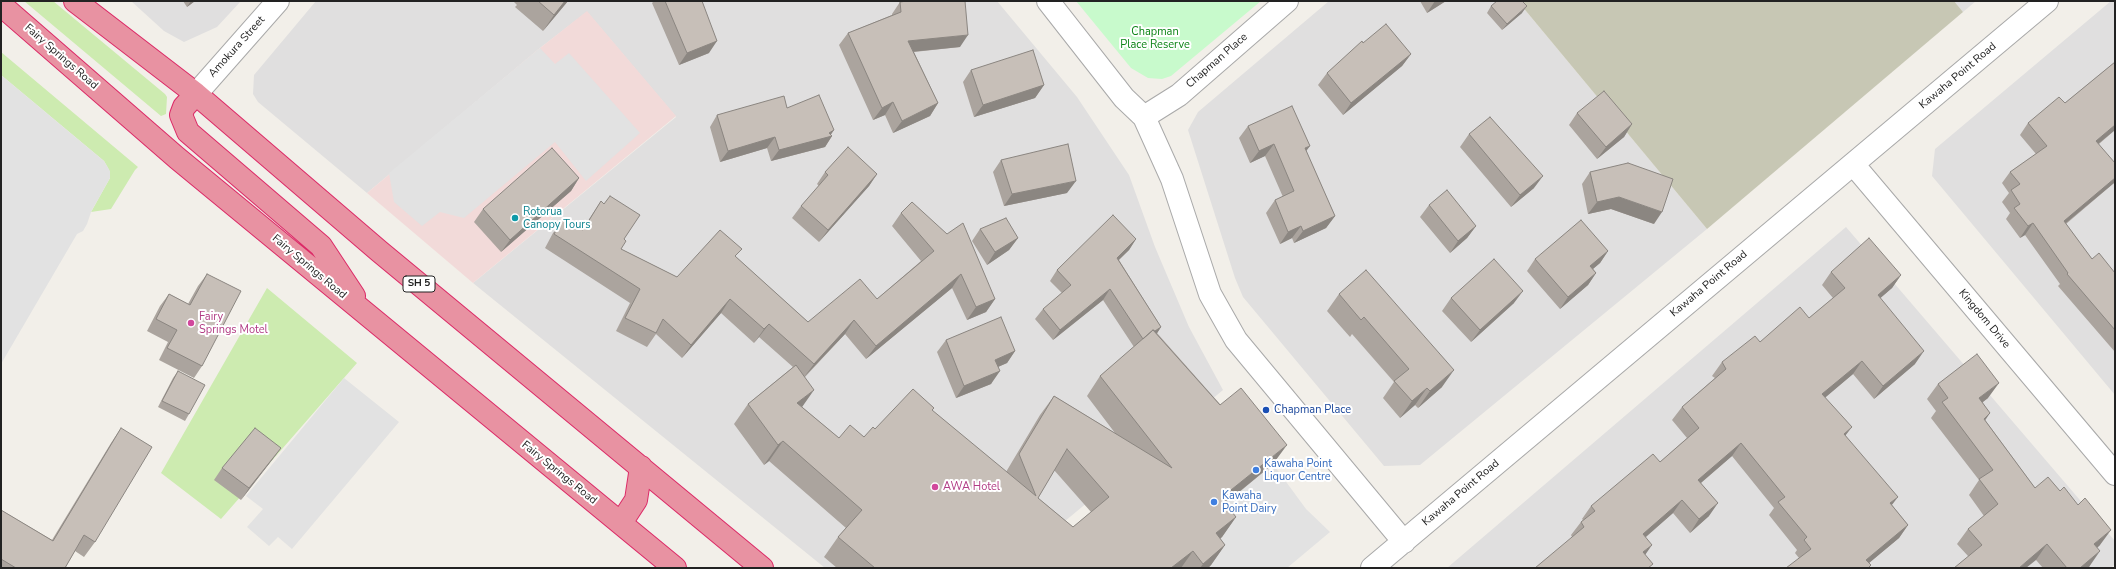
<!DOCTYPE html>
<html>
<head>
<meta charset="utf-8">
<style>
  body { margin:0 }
  #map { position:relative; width:2116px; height:569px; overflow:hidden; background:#f2efe9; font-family:"Nunito Sans",sans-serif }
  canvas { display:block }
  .frame { position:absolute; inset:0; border:2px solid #222; pointer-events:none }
</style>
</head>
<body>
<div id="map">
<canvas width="2116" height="569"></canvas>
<div class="frame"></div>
</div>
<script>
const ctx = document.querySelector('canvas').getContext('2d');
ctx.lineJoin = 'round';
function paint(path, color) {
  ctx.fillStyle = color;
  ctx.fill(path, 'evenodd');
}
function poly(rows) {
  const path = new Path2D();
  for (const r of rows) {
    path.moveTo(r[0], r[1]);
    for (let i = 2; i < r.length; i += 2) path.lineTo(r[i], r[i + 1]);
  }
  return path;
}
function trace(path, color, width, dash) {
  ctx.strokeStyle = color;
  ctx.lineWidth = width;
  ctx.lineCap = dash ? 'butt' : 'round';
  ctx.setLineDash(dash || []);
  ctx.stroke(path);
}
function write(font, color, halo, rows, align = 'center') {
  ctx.font = font + ' "Nunito Sans",sans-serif';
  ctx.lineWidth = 4;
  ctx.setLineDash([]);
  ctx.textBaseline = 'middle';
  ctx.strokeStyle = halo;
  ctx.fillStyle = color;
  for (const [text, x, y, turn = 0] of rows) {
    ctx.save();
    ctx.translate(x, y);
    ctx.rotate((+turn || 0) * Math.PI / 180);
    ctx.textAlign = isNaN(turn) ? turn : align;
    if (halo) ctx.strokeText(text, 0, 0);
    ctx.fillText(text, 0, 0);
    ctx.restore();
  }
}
paint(poly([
  [131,1,241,1,217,27,184,42,164,31],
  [316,1,997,1,1077,97,1129,175,1155,247,1189,327,1223,390,1047,536,1055,568,825,568,473,283,676,117,587,12,540,48,367,193,258,102,253,94,254,75],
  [1329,1,1525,1,1521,5,1707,229,1420,465,1384,466,1243,297,1235,278,1188,130,1198,112],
  [1954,1,1976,1,1963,12],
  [2111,1,2115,1,2115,395,1932,176,1935,149],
  [1846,227,2115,541,2114,565,2111,568,1447,568]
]), '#e0dfdf');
paint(poly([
  [587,11,676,116,473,283,367,193,540,48]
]), '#f2dad9');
paint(poly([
  [1525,1,1954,1,1963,12,1707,229,1521,5]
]), '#c7c7b4');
paint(poly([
  [24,1,53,1,165,94,167,97,166,114,161,116],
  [1,52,138,167,135,170,111,209,91,212,110,178,108,168,104,161,1,75],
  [267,288,357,363,221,519,161,473]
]), '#cdebb0');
paint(poly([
  [1076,1,1261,1,1171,76,1162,79,1148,78,1131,68]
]), '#c8facc');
paint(poly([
  [540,48,555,64,569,53,640,133,586,181,555,142,464,218,440,212,422,226,394,202,389,173],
  [1,75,104,161,110,171,110,178,91,212,87,224,83,231,77,234,1,364],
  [344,378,399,422,292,549,278,537,269,546,247,527,263,509,246,496],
  [1273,464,1306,509,1330,532,1287,568,1208,568,1202,553,1207,518]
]), '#e2e2e2');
const minor = poly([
  [1048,1,1124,98,1144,117,1172,179,1210,294,1236,340,1404,542],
  [196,94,278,1],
  [1144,117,1179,95,1287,1],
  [1853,164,2115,474],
  [1372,568,2047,1]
]);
const highway = poly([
  [75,1,196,94,379,251,762,568],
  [1,5,177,158,675,568],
  [196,94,184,107,181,115,188,132,321,246,354,296],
  [621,523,636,500,641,467]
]);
trace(minor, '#a9a9a9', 24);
trace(highway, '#dc2a67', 24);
trace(minor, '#fff', 22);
trace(highway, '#e892a2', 22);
paint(poly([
  [183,1,195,1,187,7],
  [513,1,568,1,543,31,515,7,517,5],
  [654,1,702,1,709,53,679,65,652,3],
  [1420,1,1446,1,1427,13],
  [900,2,960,47,914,52,938,103,930,116,893,133,885,115,873,120,839,45,848,33,892,15,892,14],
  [1491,6,1522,13,1502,30,1487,13],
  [1363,43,1411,54,1402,66,1343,115,1318,85,1327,73],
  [2115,62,2115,130,2099,144,2114,183,2066,224,2092,259,2115,273,2115,352,2058,286,2060,284,2025,235,2020,238,2006,219,2010,213,2002,202,2009,193,2002,183,2010,172,2036,154,2020,135,2028,123,2065,103],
  [971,70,1044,85,1035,98,974,117,963,82],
  [787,108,832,136,825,147,771,161,767,148,720,162,710,127,717,115],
  [1577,113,1632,124,1624,137,1597,159,1569,125],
  [1248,126,1306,151,1335,216,1326,228,1294,243,1292,238,1280,244,1266,213,1275,200,1283,197,1265,156,1250,163,1239,138],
  [1469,134,1534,188,1511,207,1460,147],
  [1001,160,1067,193,1004,206,993,172],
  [825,172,877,174,869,186,819,242,792,218,801,206,819,186,817,184],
  [1590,172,1654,224,1611,209,1588,214,1582,184],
  [579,178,571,191,501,252,474,222,483,209],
  [601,201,624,239,621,249,677,277,736,257,808,322,877,299,921,261,892,226,901,213,995,299,986,312,967,320,952,288,866,359,845,334,805,377,802,407,839,438,864,437,875,429,932,411,1006,472,1040,415,1054,396,1115,433,1087,396,1100,376,1134,347,1103,300,1053,340,1035,319,1043,309,1062,293,1050,281,1057,270,1136,239,1129,250,1119,260,1161,327,1157,333,1273,464,1225,504,1236,517,1222,537,1220,539,1225,545,1211,565,1208,568,837,568,824,557,838,537,846,528,769,461,764,465,734,424,748,404,793,367,759,337,754,343,721,313,682,358,656,334,647,347,616,331,630,303,545,248,553,233,563,220,582,230],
  [1054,470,1091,512,1073,527,1038,498],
  [1429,205,1476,226,1467,238,1450,253,1420,217],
  [980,229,1018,238,1009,250,987,265,972,241],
  [1608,251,1600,263,1593,269,1596,273,1588,285,1560,309,1527,271,1535,259],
  [1831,272,1901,275,1892,288,1880,298,1915,364,1874,399,1853,374,1825,397,1846,436,1892,505,1908,525,1899,538,1869,563,1799,558,1795,553,1797,550,1769,515,1774,508,1732,456,1701,483,1709,516,1690,533,1673,513,1646,537,1645,555,1572,537,1571,535,1581,522,1583,520,1582,519,1591,506,1660,462,1687,438,1672,420,1682,407,1715,378,1712,376,1722,362,1760,342,1809,318,1833,298,1822,285],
  [207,274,202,366,194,378,159,360,168,342,147,331,160,306,169,294,188,304,198,286],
  [1339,294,1442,387,1418,408,1415,405,1400,418,1383,398,1394,382,1352,334,1350,337,1327,311],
  [1451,298,1514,303,1471,342,1442,311],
  [946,340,1015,351,1007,363,998,367,991,384,956,398,937,352],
  [178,371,189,414,185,421,158,407,173,378],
  [1938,384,1988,398,1983,402,1985,420,2035,488,2100,545,2097,548,2089,567,2088,568,2043,568,2036,560,1968,556,1957,544,1968,529,1984,516,1969,495,1979,480,1931,418,1936,411,1927,399],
  [121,428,95,542,84,557,75,551,65,568,1,568,1,510,52,540,111,443],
  [281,448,272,460,241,500,214,480,222,468]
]), '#aba49e');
paint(poly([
  [191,1,195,1,187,7],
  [565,1,568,1,543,31,554,15],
  [1435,1,1446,1,1427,13],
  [1527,6,1522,13,1502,30,1507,24],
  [968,35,960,47,900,53,908,41],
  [717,41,709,53,679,65,687,53],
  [1411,54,1402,66,1343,115,1351,103],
  [1044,85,1035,98,974,117,983,105],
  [893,102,885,115,873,120,882,108],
  [938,103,930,116,893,133,902,121],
  [1632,124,1624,137,1597,159,1606,147],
  [2115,125,2115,130,2088,152,2096,141],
  [834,130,830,136,832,136,825,147,771,161,779,150],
  [775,137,767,148,720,162,728,151],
  [1274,144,1265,156,1250,163,1259,151],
  [1310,146,1301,158,1305,148],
  [877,174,869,186,819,242,828,230],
  [1543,176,1534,188,1511,207,1520,195],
  [579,178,571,191,501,252,510,240],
  [2115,178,2115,182,2114,183,2055,232,2064,221],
  [1076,181,1067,193,1004,206,1012,194],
  [1619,197,1662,212,1654,224,1611,209,1588,214,1597,202],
  [1335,216,1326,228,1294,243,1303,231],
  [2033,223,2025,235,2020,238,2028,226],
  [1301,226,1292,238,1280,244,1288,232],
  [1476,226,1467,238,1450,253,1458,241],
  [1018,238,1009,250,987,265,995,252],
  [1136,239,1129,250,1110,268,1117,258],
  [1608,251,1600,263,1582,278,1590,266],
  [1596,273,1588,285,1560,309,1568,297],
  [961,274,952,288,866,359,876,346],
  [1901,275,1892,288,1869,308,1878,295],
  [1110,289,1103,300,1053,340,1060,330],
  [1523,291,1514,303,1471,342,1480,330],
  [730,299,721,313,682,358,691,345],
  [995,299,986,312,967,320,976,307],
  [854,320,845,334,804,377,814,364],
  [769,324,759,337,754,343,764,329],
  [1161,327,1154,338,1143,339],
  [1015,351,1007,363,986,372,995,360],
  [1924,351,1915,364,1874,399,1883,386],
  [1862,361,1853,374,1813,408,1822,394],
  [1454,370,1442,387,1418,408,1430,391],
  [1000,371,991,384,956,398,964,386],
  [1999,383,1988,398,1968,413,1979,398],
  [1427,388,1415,405,1400,418,1412,401],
  [814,390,800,410,797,403],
  [1990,413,1980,428,1984,419],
  [1852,427,1842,440,1844,434],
  [783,441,769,461,764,465,778,445],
  [1741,443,1732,456,1689,493,1698,480],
  [1287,445,1273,464,1207,518,1221,498],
  [281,448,272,460,241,500,249,488],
  [1898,497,1888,510,1890,503],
  [1682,500,1673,513,1634,547,1643,534],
  [1718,503,1709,516,1690,533,1699,519],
  [1236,517,1222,537,1202,553,1216,533],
  [1908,525,1899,538,1863,568,1866,560],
  [2111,530,2100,545,2083,560,2094,544],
  [2047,544,2036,560,2026,568,2019,568],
  [1225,545,1211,565,1208,568,1200,568,1203,564],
  [1652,545,1643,558,1643,552],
  [1193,551,1181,568,1171,568],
  [2100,551,2089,567,2088,568,2080,568]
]), '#8b8681');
const building = poly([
  [538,1,565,1,554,15,538,1],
  [665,1,702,1,717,41,687,53,665,1],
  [907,1,965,1,968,35,908,41,938,103,902,121,893,102,882,108,848,33,901,12,900,2,907,1],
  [1497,1,1522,1,1527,6,1507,24,1491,6,1497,1],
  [1386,24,1411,54,1351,103,1327,73,1362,41,1363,43,1386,24],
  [1033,50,1044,85,983,105,971,70,1033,50],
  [2115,62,2115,125,2096,141,2115,163,2115,178,2064,221,2092,259,2099,253,2115,273,2115,330,2067,274,2068,273,2033,223,2028,226,2014,208,2020,204,2011,190,2020,184,2010,172,2047,146,2028,123,2059,97,2065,103,2115,62],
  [1604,91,1632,124,1606,147,1577,113,1604,91],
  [819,95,834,130,829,133,832,136,779,150,775,137,728,151,717,115,784,96,787,108,819,95],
  [1292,106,1310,146,1305,148,1335,216,1303,231,1301,226,1288,232,1275,200,1294,191,1274,144,1259,151,1248,126,1292,106],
  [1490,117,1543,176,1520,195,1469,134,1490,117],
  [1068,144,1076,181,1012,194,1001,160,1068,144],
  [848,147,877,174,828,230,801,206,828,175,825,172,848,147],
  [552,148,579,178,510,240,483,209,552,148],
  [1628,163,1673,179,1662,212,1619,197,1597,202,1590,172,1628,163],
  [1447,190,1476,226,1458,241,1429,205,1447,190],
  [610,196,640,215,624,239,626,241,621,249,677,277,720,230,742,249,735,256,808,322,860,279,877,299,934,251,901,213,912,202,947,234,963,223,995,299,976,307,961,274,876,346,854,320,814,364,769,324,764,329,730,299,691,345,663,319,656,333,625,318,640,289,554,234,563,220,583,230,601,201,604,204,610,196],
  [1113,215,1136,239,1117,258,1161,327,1155,331,1153,330,1143,339,1110,289,1060,330,1043,309,1071,285,1057,270,1113,215],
  [1006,218,1018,238,995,252,980,229,1006,218],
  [1581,220,1608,251,1590,266,1596,273,1568,297,1535,259,1581,220],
  [1869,238,1901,275,1878,295,1924,351,1883,386,1862,361,1822,394,1852,427,1844,434,1898,497,1890,503,1908,525,1866,560,1871,565,1868,568,1786,568,1811,549,1804,540,1807,537,1778,502,1785,497,1741,443,1698,480,1718,503,1699,519,1682,500,1643,534,1652,545,1643,552,1653,564,1648,568,1535,568,1584,527,1581,522,1595,511,1591,506,1653,454,1660,462,1699,428,1682,407,1726,369,1722,362,1755,336,1760,342,1800,307,1809,318,1845,288,1831,272,1869,238],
  [1494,259,1523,291,1480,330,1451,298,1494,259],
  [1366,270,1454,370,1430,391,1427,388,1412,401,1394,381,1409,369,1364,317,1361,320,1339,294,1366,270],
  [207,274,241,291,202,366,167,348,177,330,156,319,169,294,190,305,207,274],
  [1001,317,1015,351,995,360,1000,371,964,386,946,340,1001,317],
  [1153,330,1220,405,1241,388,1287,445,1221,498,1236,517,1216,533,1225,545,1203,564,1193,551,1171,568,875,568,838,537,862,510,783,441,778,445,748,404,796,365,814,390,797,403,839,438,850,425,864,437,873,427,875,429,913,389,934,408,932,410,1036,496,1019,454,1054,396,1172,468,1100,376,1153,330],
  [1067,449,1109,497,1073,527,1038,498,1067,449],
  [1977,354,1999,383,1979,398,1990,413,1984,419,2035,488,2048,477,2060,491,2064,487,2078,505,2085,498,2111,530,2094,544,2100,551,2080,568,2067,568,2047,544,2019,568,1954,568,1982,545,1968,529,1998,504,1979,479,1993,470,1942,402,1948,398,1938,384,1977,354],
  [178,371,205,385,189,414,162,401,178,371],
  [121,428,152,447,95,542,84,535,65,568,16,568,1,559,1,510,53,541,121,428],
  [255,428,281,448,249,488,222,468,255,428]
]);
paint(building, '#c7bfb8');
trace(building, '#8b8681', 1);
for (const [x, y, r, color] of [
  [515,218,4,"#0f9aa8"],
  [191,323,4,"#d1479c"],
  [1266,410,4,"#1a4fb4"],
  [1256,470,4,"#3f7fe0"],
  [935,487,4,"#d1479c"],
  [1214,502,4,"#3f7fe0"]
]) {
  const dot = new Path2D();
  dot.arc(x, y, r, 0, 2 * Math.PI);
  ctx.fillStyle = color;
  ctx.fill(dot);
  trace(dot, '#fff', 1.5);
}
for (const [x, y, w] of [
  [419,284,32]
]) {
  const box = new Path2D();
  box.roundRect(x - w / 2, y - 8, w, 16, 3);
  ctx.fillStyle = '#fff';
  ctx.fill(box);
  trace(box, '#222', 1);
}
write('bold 10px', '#222', null, [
  ["SH 5",419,284]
]);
write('11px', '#0c8416', '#fff', [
  ["Chapman",1155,32],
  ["Place Reserve",1155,45]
]);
write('11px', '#222', '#fff', [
  ["Amokura Street",237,47,-48],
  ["Fairy Springs Road",61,57,41],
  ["Chapman Place",1217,61,-41],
  ["Kawaha Point Road",1958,76,-40],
  ["Fairy Springs Road",309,267,40],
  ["Kawaha Point Road",1709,284,-40],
  ["Kingdom Drive",1984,319,50],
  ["Fairy Springs Road",559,473,39],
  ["Kawaha Point Road",1461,493,-40]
]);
write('11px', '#0d838f', '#fff', [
  ["Rotorua",523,212],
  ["Canopy Tours",523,225]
], 'left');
write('11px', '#b23c85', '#fff', [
  ["Fairy",199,317],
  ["Springs Motel",199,330],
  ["AWA Hotel",943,487]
], 'left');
write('11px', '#164399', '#fff', [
  ["Chapman Place",1274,410]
], 'left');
write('11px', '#366cbe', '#fff', [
  ["Kawaha Point",1264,464],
  ["Liquor Centre",1264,477],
  ["Kawaha",1222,496],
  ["Point Dairy",1222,509]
], 'left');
</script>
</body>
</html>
